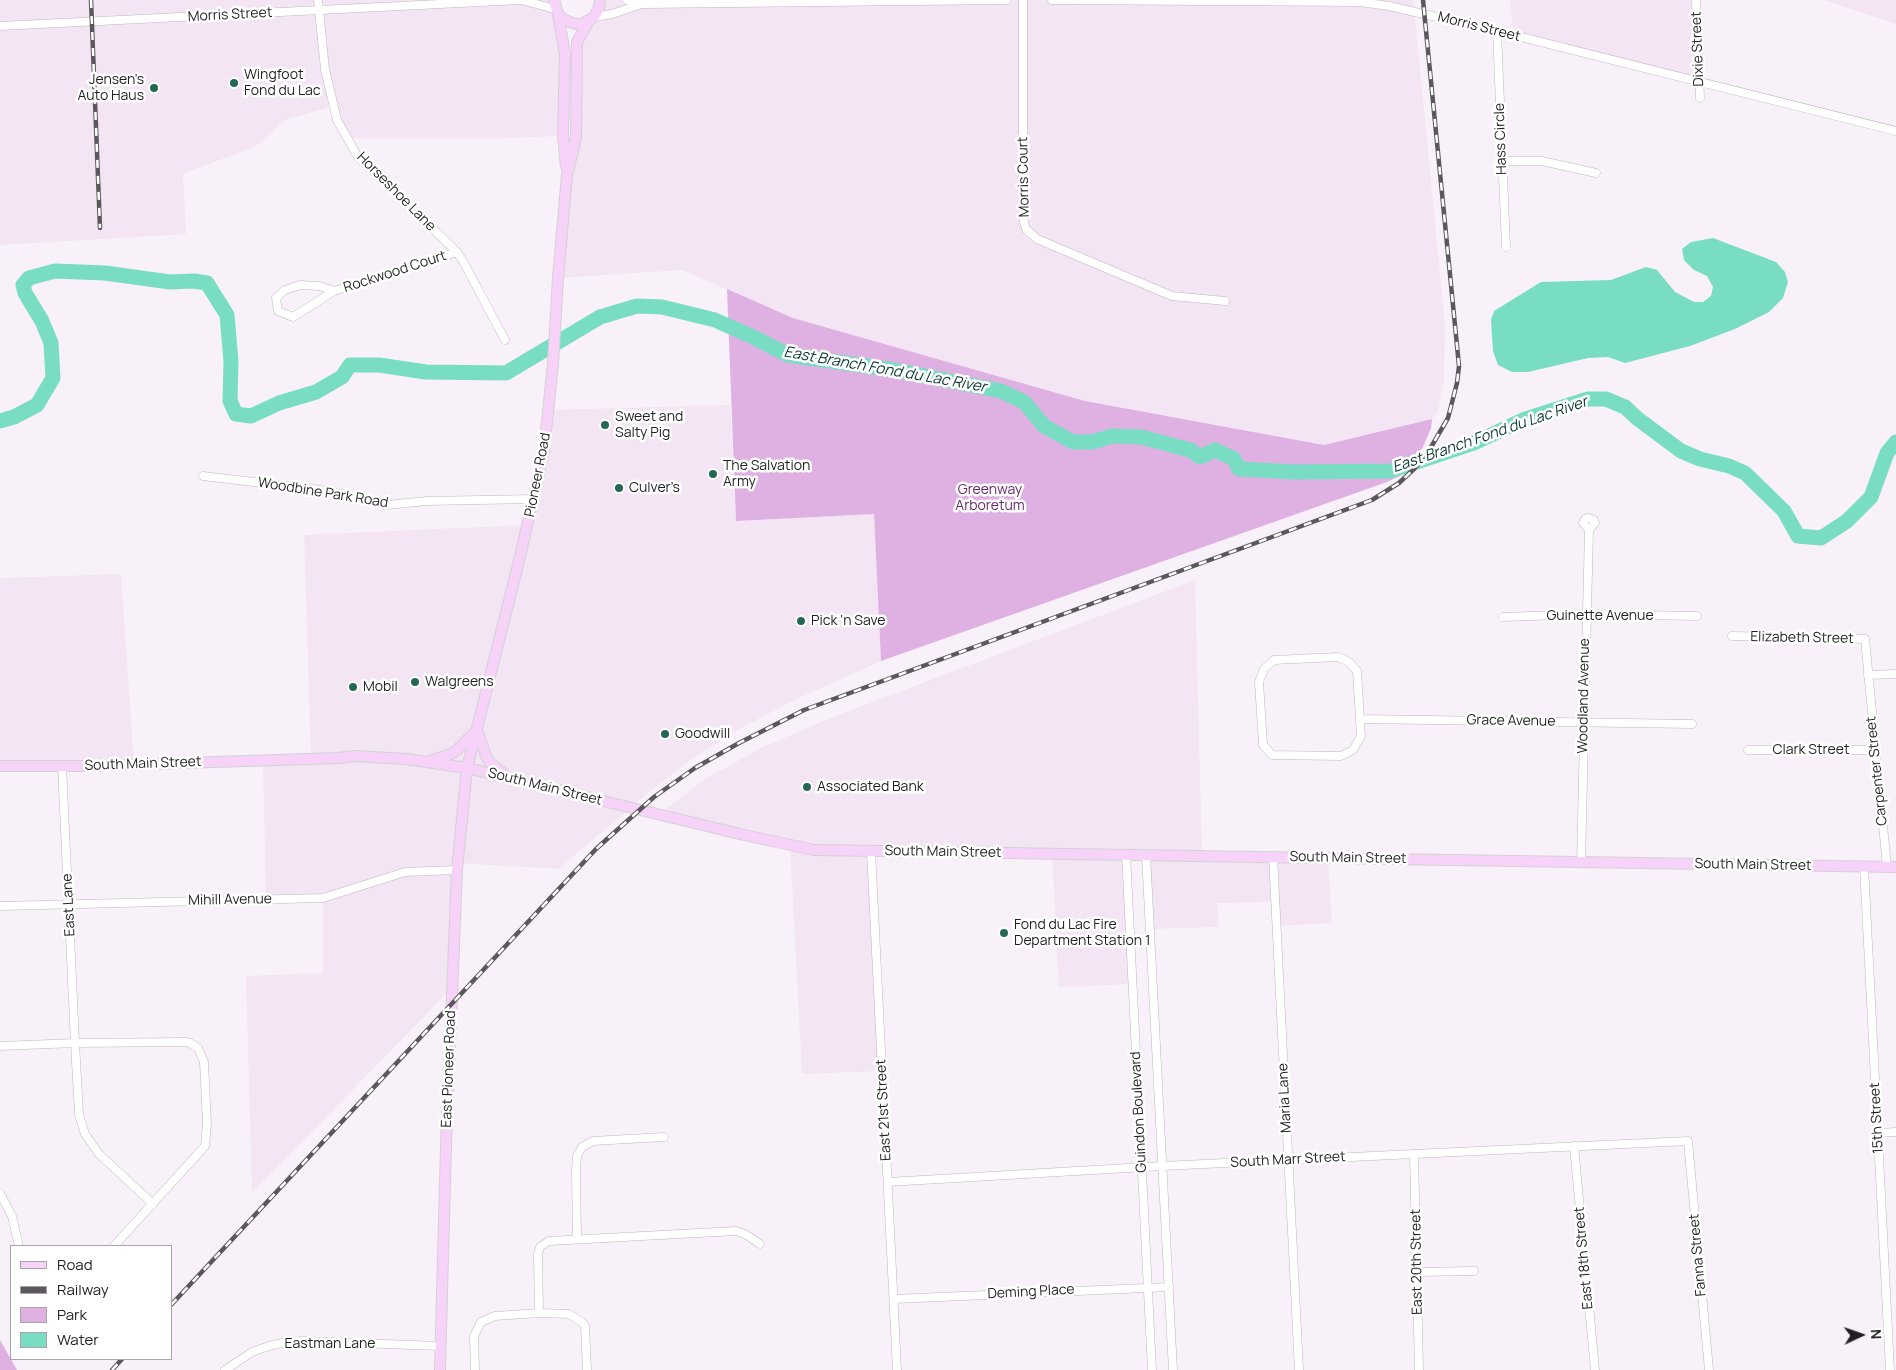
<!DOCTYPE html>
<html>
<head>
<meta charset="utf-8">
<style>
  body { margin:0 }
  #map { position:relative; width:1896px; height:1370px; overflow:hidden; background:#f9f1f9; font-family:Manrope,sans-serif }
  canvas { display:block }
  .legend { position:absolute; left:10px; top:1245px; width:162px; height:115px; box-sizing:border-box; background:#fff; border:1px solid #a6a5a7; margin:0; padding:6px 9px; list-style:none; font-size:15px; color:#211f22 }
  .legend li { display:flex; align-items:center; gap:10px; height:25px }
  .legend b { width:25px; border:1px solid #a6a5a7 }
  .north { position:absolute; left:1836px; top:1310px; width:50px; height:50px; -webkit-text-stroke:4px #fff; paint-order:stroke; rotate:87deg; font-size:14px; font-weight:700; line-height:20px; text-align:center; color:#211f22 }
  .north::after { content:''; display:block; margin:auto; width:18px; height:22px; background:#211f22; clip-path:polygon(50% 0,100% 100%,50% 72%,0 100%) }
</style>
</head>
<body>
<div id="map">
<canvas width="1896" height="1370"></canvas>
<ul class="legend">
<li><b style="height:6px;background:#f7d3fa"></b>Road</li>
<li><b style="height:6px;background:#5b575c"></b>Railway</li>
<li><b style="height:14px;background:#deb1e2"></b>Park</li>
<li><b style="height:14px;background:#78ddc2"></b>Water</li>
</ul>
<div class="north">N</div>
</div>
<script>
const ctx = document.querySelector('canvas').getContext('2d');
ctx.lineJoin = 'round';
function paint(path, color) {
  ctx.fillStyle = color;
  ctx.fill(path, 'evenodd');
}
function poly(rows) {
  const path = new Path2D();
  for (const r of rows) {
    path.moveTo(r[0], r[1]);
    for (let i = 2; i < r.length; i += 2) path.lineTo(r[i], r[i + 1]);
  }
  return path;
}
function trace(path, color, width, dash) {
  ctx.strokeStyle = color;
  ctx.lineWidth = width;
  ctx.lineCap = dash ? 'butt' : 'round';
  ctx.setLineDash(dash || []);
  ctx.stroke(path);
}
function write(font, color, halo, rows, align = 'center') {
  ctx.font = font + ' Manrope,sans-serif';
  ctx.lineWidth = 5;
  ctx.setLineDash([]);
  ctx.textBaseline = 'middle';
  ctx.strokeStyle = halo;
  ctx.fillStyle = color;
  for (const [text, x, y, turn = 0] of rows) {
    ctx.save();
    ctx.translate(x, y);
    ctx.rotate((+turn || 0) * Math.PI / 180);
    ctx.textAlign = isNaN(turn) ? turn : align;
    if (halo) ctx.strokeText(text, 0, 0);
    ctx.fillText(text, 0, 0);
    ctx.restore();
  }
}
paint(poly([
  [0,0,554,0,561,29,563,136,503,138,347,138,333,106,285,120,256,146,183,174,186,234,0,245],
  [600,0,1413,0,1445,323,1444,379,1438,411,1432,419,1324,445,1085,401,793,318,682,270,558,278,576,138,577,42],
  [1510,0,1696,0,1698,82,1514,35],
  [1824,0,1896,0,1896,24],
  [730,405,736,521,874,514,881,661,797,699,739,729,689,761,654,788,558,869,457,863,452,988,252,1193,246,976,323,973,323,898,266,899,263,761,311,759,304,535,527,525,549,410],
  [121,574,134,765,0,766,0,578],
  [1195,580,1202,855,1328,858,1332,923,1276,926,1275,896,1268,902,1217,903,1219,927,1149,929,1146,855,1126,854,1133,984,1059,987,1052,854,871,851,882,1071,802,1074,790,846,660,814,705,779,763,747,830,718]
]), '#f3e5f4');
paint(poly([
  [727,289,793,318,1085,401,1324,445,1432,419,1431,428,1423,447,1416,457,1400,476,1387,482,881,661,874,514,736,521],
  [0,1340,17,1370,0,1370]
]), '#deb1e2');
paint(poly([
  [1713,238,1776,262,1785,272,1788,282,1783,298,1769,312,1735,329,1690,346,1625,363,1608,357,1588,358,1528,372,1512,372,1498,365,1493,351,1491,320,1494,311,1541,282,1611,280,1646,267,1657,270,1675,292,1694,302,1703,302,1711,296,1713,287,1707,276,1694,270,1684,260,1682,249,1691,242]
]), '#78ddc2');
trace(poly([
  [0,421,14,417,37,405,53,378,51,343,42,321,25,293,23,285,29,278,55,271,105,273,170,282,194,281,207,283,227,315,231,361,230,401,236,414,251,416,279,403,316,392,342,377,350,365,379,365,426,372,506,373,600,317,637,306,662,307,715,320,753,337,788,355,894,370,1001,391,1024,402,1044,426,1073,442,1092,442,1112,436,1141,437,1190,450,1200,457,1215,450,1234,459,1239,469,1295,472,1390,471,1474,443,1523,420,1588,399,1606,399,1625,407,1638,419,1681,451,1700,459,1729,466,1745,473,1784,511,1798,536,1821,538,1847,521,1871,497,1887,453,1896,442]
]), '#78ddc2', 15);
const minor = poly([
  [318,0,325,69,337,120,358,157,457,252,464,263,505,340],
  [521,0,555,9],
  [627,0,643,4,1007,0],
  [1023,0,1023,218,1026,229,1037,239,1172,296,1225,301],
  [1052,0,1360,2,1389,6,1497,31,1896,131],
  [1696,0,1700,98],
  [594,17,612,14,642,4],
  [0,26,520,0],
  [1497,31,1506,247],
  [1502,161,1542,161,1596,173],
  [334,291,293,317,278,311,276,298,285,290,300,285,319,286,334,291,457,252],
  [203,476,329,491,387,505,427,501,533,499],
  [1503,617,1586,614,1697,616],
  [1732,636,1865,639,1887,867],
  [1338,657,1349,662,1357,671,1361,736,1353,750,1341,756,1272,755,1263,745,1259,682,1264,669,1274,660,1338,657],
  [1868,675,1896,674],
  [1361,719,1692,724],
  [1748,750,1875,750],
  [62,766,75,1043,185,1042,190,1043,198,1048,204,1062,207,1124,205,1146,114,1246],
  [871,851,897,1370],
  [1126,854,1152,1370],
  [1146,855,1173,1370],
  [1273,856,1299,1370],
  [1581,862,1589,530,1595,523,1594,520,1588,518,1585,519,1583,523,1589,530],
  [1864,866,1890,1370],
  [0,906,323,898,405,872,457,870],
  [0,1046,75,1043,79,1115,85,1134,99,1154,153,1204],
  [1878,1133,1896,1132],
  [1574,1146,1595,1370],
  [1414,1154,1419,1370],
  [888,1182,1162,1166,1688,1141,1709,1370],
  [0,1193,12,1216,19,1246],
  [577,1239,576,1171,577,1156,582,1147,593,1141,664,1137],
  [1417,1272,1474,1271],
  [894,1299,1169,1287],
  [539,1313,538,1254,540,1247,549,1241,736,1231,745,1234,760,1244],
  [225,1370,252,1352,269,1346,286,1342,304,1341,440,1346],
  [475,1370,474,1336,481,1322,495,1316,539,1313,569,1314,582,1322,585,1326,587,1370]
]);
const major = poly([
  [554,0,558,14,563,19,575,24,582,24,594,17,599,8,600,0],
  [558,14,565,54,563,136,566,167],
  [477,730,486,756,490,763,504,774],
  [430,761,451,754,457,750,475,732],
  [0,766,90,766,338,758,355,756,407,759,467,768,744,835,814,850,1896,867],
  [440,1370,446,1145,457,870,467,768,519,561,544,451,553,364,558,278,567,175,576,138,577,42,589,21]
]);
trace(minor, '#beb7bf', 9);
trace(major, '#d3d2d3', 12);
trace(minor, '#fff', 8);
trace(major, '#f7d3fa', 10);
const rail = poly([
  [91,0,100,228],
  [171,1305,596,849,654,797,695,768,739,743,804,710,1372,500,1399,483,1414,469,1427,454,1448,418,1457,383,1459,366,1423,0],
  [112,1370,122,1359]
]);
trace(rail, '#5b575c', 4.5);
trace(rail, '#fff', 2.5, [8]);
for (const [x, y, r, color] of [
  [234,83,5,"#266858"],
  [154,88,5,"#266858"],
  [605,425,5,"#266858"],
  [713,474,5,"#266858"],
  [619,488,5,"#266858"],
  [801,621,5,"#266858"],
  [415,682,5,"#266858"],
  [353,687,5,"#266858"],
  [665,734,5,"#266858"],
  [807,787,5,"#266858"],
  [1004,933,5,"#266858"]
]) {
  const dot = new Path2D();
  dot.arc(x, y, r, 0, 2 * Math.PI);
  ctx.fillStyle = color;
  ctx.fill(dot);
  trace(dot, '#fff', 2);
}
write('14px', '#211f22', '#fff', [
  ["Morris Street",230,15,-3],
  ["Morris Street",1479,27,14],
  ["Dixie Street",1698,49,-92],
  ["Hass Circle",1501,139,-92],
  ["Morris Court",1024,177,-91],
  ["Horseshoe Lane",396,192,45],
  ["Rockwood Court",395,272,-18],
  ["Pioneer Road",538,475,-79],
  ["Woodbine Park Road",323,493,9],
  ["Guinette Avenue",1600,616],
  ["Elizabeth Street",1802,638,1],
  ["Woodland Avenue",1584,696,-89],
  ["Grace Avenue",1511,721,1],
  ["Clark Street",1811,750],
  ["South Main Street",143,764,-2],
  ["Carpenter Street",1877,771,-96],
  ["South Main Street",545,787,14],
  ["South Main Street",943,852,1],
  ["South Main Street",1348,858,1],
  ["South Main Street",1753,865,1],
  ["Mihill Avenue",230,900,-1],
  ["East Lane",69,905,-93],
  ["East Pioneer Road",449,1069,-88],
  ["Maria Lane",1285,1098,-93],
  ["East 21st Street",884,1110,-93],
  ["Guindon Boulevard",1139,1112,-93],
  ["15th Street",1877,1118,-93],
  ["South Marr Street",1288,1160,-3],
  ["Fanna Street",1698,1255,-95],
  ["East 18th Street",1584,1258,-95],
  ["East 20th Street",1417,1262,-91],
  ["Deming Place",1031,1292,-3],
  ["Eastman Lane",330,1344]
]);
write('14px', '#211f22', '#fff', [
  ["Wingfoot",244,75],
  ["Fond du Lac",244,91],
  ["Jensen's",144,80,"right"],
  ["Auto Haus",144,96,"right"],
  ["Sweet and",615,417],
  ["Salty Pig",615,433],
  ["The Salvation",723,466],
  ["Army",723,482],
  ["Culver's",629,488],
  ["Pick 'n Save",811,621],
  ["Walgreens",425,682],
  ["Mobil",363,687],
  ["Goodwill",675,734],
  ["Associated Bank",817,787],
  ["Fond du Lac Fire",1014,925],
  ["Department Station 1",1014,941]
], 'left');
write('14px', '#69286f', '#fff', [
  ["Greenway",990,490],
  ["Arboretum",990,506]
]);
write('italic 15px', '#09392f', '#fff', [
  ["East Branch Fond du Lac River",885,370,10],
  ["East Branch Fond du Lac River",1490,435,-19]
]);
</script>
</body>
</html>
